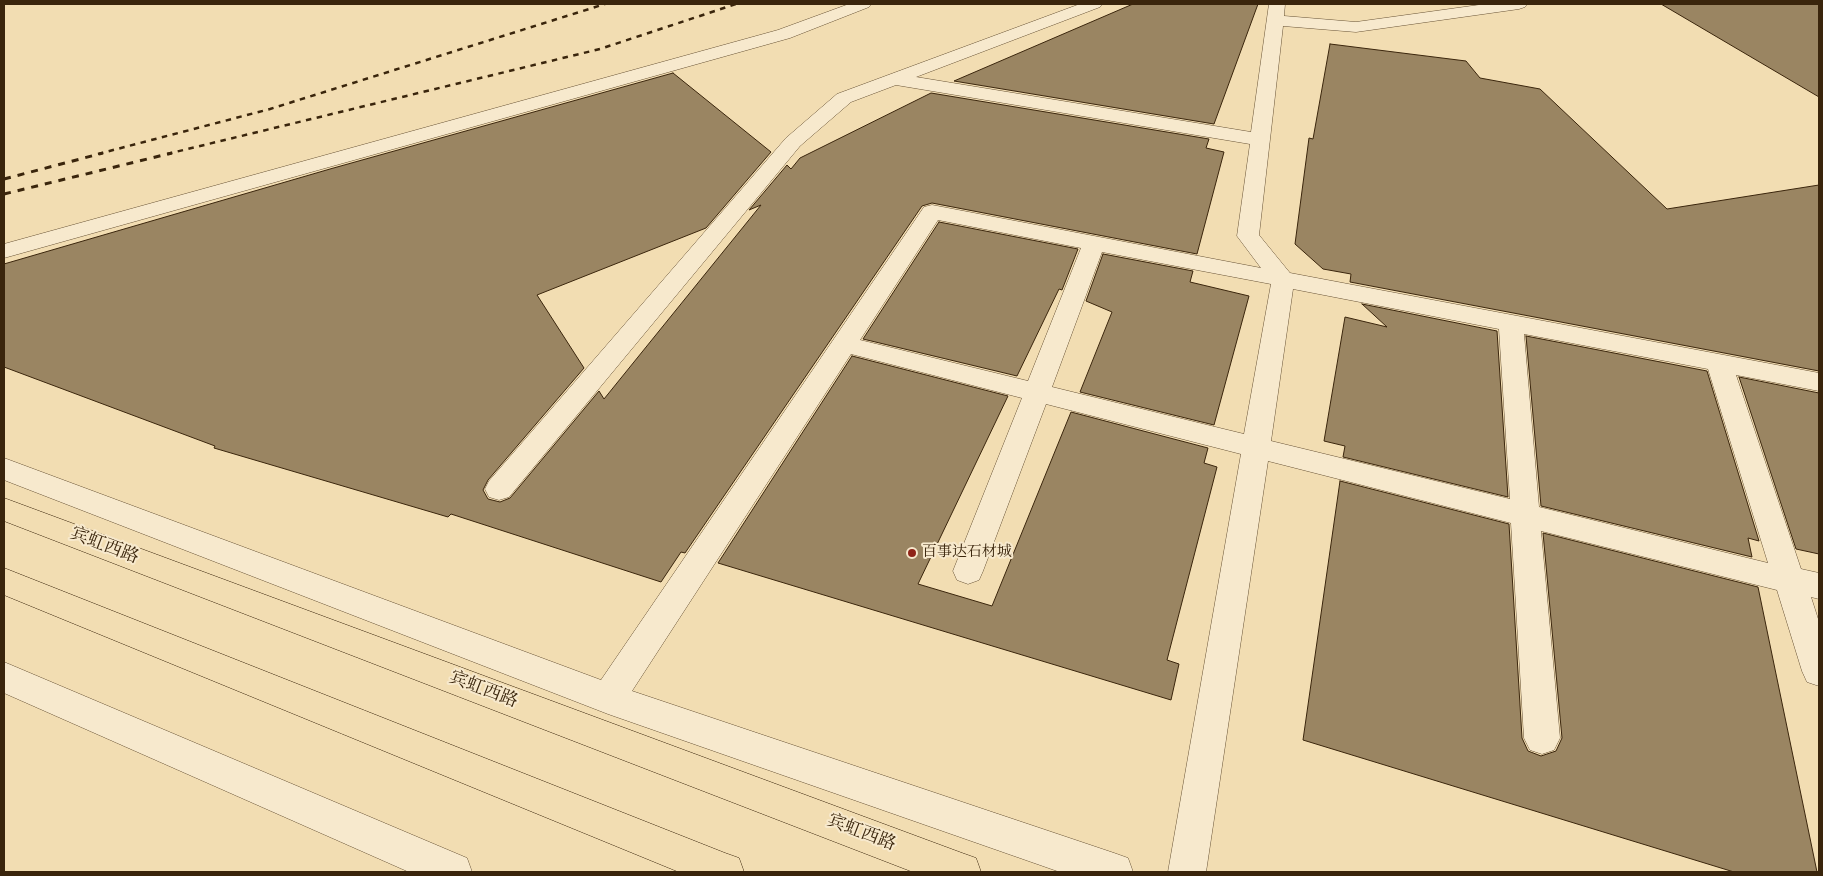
<!DOCTYPE html>
<html>
<head>
<meta charset="utf-8">
<style>
  body { margin:0 }
  #map { position:relative; width:1823px; height:876px; overflow:hidden; background:#f2ddb2; font-family:Vollkorn,serif }
  canvas { display:block }
  .frame { position:absolute; inset:0; border:5px solid #3a250c; pointer-events:none }
</style>
</head>
<body>
<div id="map">
<canvas width="1823" height="876"></canvas>
<div class="frame"></div>
</div>
<script>
const ctx = document.querySelector('canvas').getContext('2d');
ctx.lineJoin = 'round';
function paint(path, color) {
  ctx.fillStyle = color;
  ctx.fill(path, 'evenodd');
}
function poly(rows) {
  const path = new Path2D();
  for (const r of rows) {
    path.moveTo(r[0], r[1]);
    for (let i = 2; i < r.length; i += 2) path.lineTo(r[i], r[i + 1]);
  }
  return path;
}
function trace(path, color, width, dash) {
  ctx.strokeStyle = color;
  ctx.lineWidth = width;
  ctx.lineCap = dash ? 'butt' : 'round';
  ctx.setLineDash(dash || []);
  ctx.stroke(path);
}
function write(font, color, halo, rows, align = 'center') {
  ctx.font = font + ' Vollkorn,"Noto Serif SC",serif';
  ctx.lineWidth = 4;
  ctx.setLineDash([]);
  ctx.textBaseline = 'middle';
  ctx.strokeStyle = halo;
  ctx.fillStyle = color;
  for (const [text, x, y, turn = 0] of rows) {
    ctx.save();
    ctx.translate(x, y);
    ctx.rotate((+turn || 0) * Math.PI / 180);
    ctx.textAlign = isNaN(turn) ? turn : align;
    if (halo) ctx.strokeText(text, 0, 0);
    ctx.fillText(text, 0, 0);
    ctx.restore();
  }
}
const building = poly([
  [1133,4,1258,4,1214,124,954,81,1133,4],
  [1661,4,1819,4,1819,97,1661,4],
  [1330,44,1466,61,1480,78,1540,89,1667,209,1819,185,1819,371,1350,282,1351,274,1323,269,1295,244,1309,138,1313,139,1330,44],
  [673,73,771,152,706,228,537,295,584,368,488,480,483,490,488,499,500,502,510,498,599,391,604,399,761,205,749,210,787,165,791,169,800,158,931,93,1209,139,1206,148,1224,152,1197,254,932,203,922,206,685,553,681,552,661,582,451,514,448,517,214,448,215,446,4,367,4,264,330,169,673,73],
  [939,222,1078,249,1062,290,1059,289,1017,376,863,339,939,222],
  [1103,254,1193,271,1190,282,1249,296,1214,425,1080,392,1112,312,1086,301,1103,254],
  [1362,304,1497,331,1508,497,1343,457,1345,446,1324,441,1345,317,1387,327,1362,304],
  [1526,336,1707,371,1759,541,1748,538,1752,557,1541,506,1526,336],
  [852,356,1008,396,918,584,992,606,1071,412,1208,448,1204,463,1217,467,1167,660,1179,664,1171,700,718,563,852,356],
  [1739,377,1819,393,1819,554,1796,549,1739,377],
  [1340,481,1509,524,1522,738,1528,751,1541,756,1556,751,1562,738,1543,533,1758,587,1817,872,1734,872,1303,740,1340,481]
]);
paint(building, '#9a8562');
trace(building, '#3a250c', 1);
const minor = poly([
  [849,4,871,4,869,7,790,38,4,258,4,244,778,30,849,4],
  [1080,4,1102,4,1100,7,916,77,1251,132,1269,4,1285,4,1284,16,1356,22,1486,4,1527,4,1525,7,1519,9,1356,32,1283,26,1259,235,1290,273,1819,373,1819,391,1736,375,1801,569,1819,573,1819,599,1811,597,1819,622,1819,686,1807,682,1802,671,1777,590,1541,531,1560,738,1554,750,1542,754,1530,750,1524,738,1511,523,1268,461,1206,872,1168,872,1241,454,1046,404,983,571,979,580,968,584,957,580,953,571,1022,398,851,354,632,691,1114,853,1128,858,1133,872,1060,872,608,714,4,480,4,458,601,680,924,207,932,205,1261,268,1237,236,1250,144,896,85,851,102,800,146,509,497,499,500,489,497,485,489,489,481,786,138,837,94,1080,4],
  [938,220,1081,248,1028,381,860,340,938,220],
  [1102,252,1271,284,1244,434,1052,387,1102,252],
  [1293,289,1499,329,1510,499,1271,441,1293,289],
  [1524,334,1708,369,1768,563,1539,507,1524,334],
  [4,662,467,858,472,872,409,872,4,693,4,662]
]);
const major = poly([
  [4,498,962,853,976,858,981,872,913,872,4,521,4,498],
  [4,568,725,853,739,858,744,872,679,872,4,595,4,568]
]);
trace(minor, '#685336', 1);
trace(major, '#3a250c', 1);
paint(minor, '#f7e9cd');
paint(major, '#f2ddb2');
trace(poly([
  [98,154,270,109,605,4],
  [167,154,600,49,736,4]
]), '#3a250c', 2.5, [5.5, 5.5]);
trace(poly([
  [4,179,103,153],
  [4,194,172,153]
]), '#3a250c', 3, [7, 7]);
for (const [x, y, r, color] of [
  [912,553,5,"#8f2418"]
]) {
  const dot = new Path2D();
  dot.arc(x, y, r, 0, 2 * Math.PI);
  ctx.fillStyle = color;
  ctx.fill(dot);
  trace(dot, '#f7e9cd', 2);
}
write('15px', '#3a250c', '#f7e9cd', [
  ["百事达石材城",922,553]
], 'left');
write('18px', '#3a250c', '#f7e9cd', [
  ["宾虹西路",104,547,21],
  ["宾虹西路",483,691,21],
  ["宾虹西路",861,834,21]
]);
</script>
</body>
</html>
